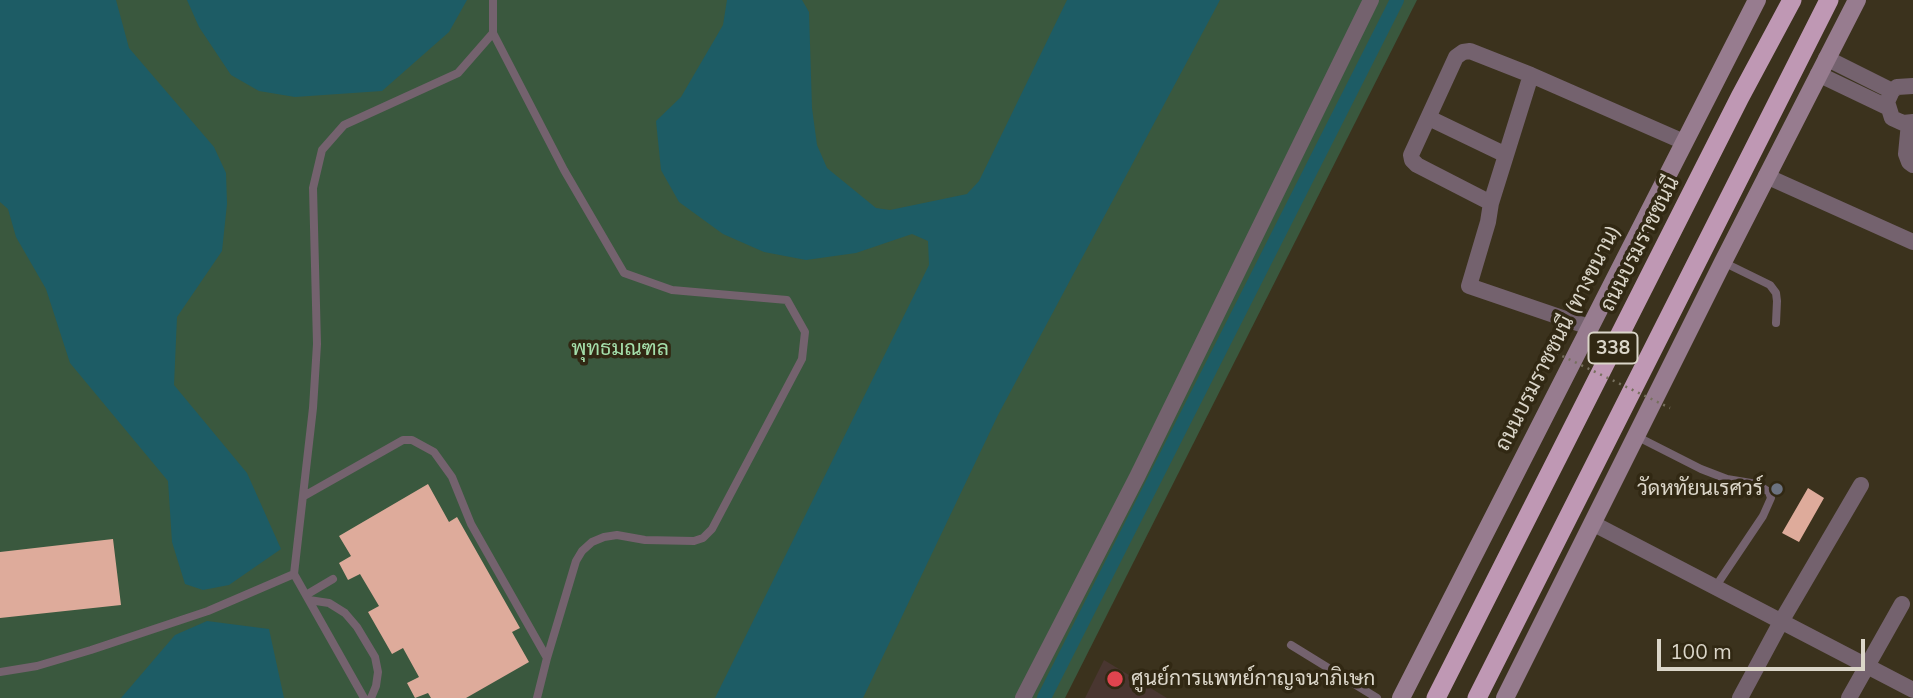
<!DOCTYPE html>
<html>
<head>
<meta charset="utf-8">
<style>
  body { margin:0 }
  #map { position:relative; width:1913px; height:698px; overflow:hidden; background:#3b321d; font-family:Mulish,sans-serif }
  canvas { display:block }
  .scale { position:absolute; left:1657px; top:639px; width:208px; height:32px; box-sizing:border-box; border:4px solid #dbd6c9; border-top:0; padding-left:9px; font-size:21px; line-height:24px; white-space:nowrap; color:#dbd6c9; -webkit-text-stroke:5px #312813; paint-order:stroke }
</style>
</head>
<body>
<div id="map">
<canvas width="1913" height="698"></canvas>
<div class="scale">100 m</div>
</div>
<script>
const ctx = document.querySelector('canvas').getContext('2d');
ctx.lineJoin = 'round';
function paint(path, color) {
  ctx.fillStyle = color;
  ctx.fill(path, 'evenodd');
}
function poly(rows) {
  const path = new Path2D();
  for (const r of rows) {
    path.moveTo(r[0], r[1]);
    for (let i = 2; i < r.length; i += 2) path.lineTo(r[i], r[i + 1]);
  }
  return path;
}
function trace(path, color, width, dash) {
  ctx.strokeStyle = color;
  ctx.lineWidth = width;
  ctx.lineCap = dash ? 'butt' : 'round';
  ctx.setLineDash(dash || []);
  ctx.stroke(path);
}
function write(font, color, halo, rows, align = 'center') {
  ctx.font = font + ' Mulish,Sarabun,sans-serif';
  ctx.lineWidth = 7;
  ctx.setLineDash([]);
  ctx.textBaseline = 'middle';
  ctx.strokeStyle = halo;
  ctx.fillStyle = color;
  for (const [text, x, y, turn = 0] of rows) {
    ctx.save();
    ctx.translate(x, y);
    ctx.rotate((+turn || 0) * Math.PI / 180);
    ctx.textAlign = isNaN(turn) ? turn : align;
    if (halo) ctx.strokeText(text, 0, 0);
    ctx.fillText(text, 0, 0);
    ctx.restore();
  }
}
paint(poly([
  [1104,660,1167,698,1085,698]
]), '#493630');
paint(poly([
  [0,0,1417,0,1065,698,0,698]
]), '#3a583e');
paint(poly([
  [0,0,116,0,129,48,214,147,226,173,227,204,222,251,177,317,174,385,247,473,281,549,229,585,203,590,185,584,172,542,168,481,70,363,46,289,16,237,8,209,0,202],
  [187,0,467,0,449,32,382,91,295,97,259,91,231,75,199,27],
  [727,0,802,0,809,12,812,108,817,145,827,168,876,208,890,210,967,194,979,181,1067,0,1220,0,998,415,863,698,715,698,929,265,928,241,912,234,856,253,806,260,764,252,723,234,679,202,661,170,656,121,681,97,723,25],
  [207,621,269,629,284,698,121,698,175,635]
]), '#1d5c65');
trace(poly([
  [1044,698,1397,0]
]), '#1d5c65', 14);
paint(poly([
  [428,484,449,522,457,517,520,628,512,632,529,662,466,698,431,698,428,693,415,698,407,683,419,677,403,648,392,654,368,612,379,606,360,574,348,580,339,563,351,556,339,536],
  [1808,488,1824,498,1799,542,1782,533],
  [113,539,121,605,0,618,0,552]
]), '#deab9b');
trace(poly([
  [493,33,564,170,624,273,672,290,787,300,805,332,802,359,712,529,703,538,694,541,645,540,617,535,604,537,592,542,582,551,576,561,547,658],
  [1723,262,1770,285,1776,293,1777,301,1776,323],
  [1636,436,1701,469,1727,479,1757,484,1769,492,1771,498,1763,516,1716,586],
  [304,496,403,440,412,440,434,452,452,477,471,524,547,658,537,698],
  [294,574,313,408,317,344,313,188,322,150,344,125,458,73,493,33,493,0],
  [306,595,333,579],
  [309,600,329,603,345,613,357,627,375,657,378,672,376,686,371,698],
  [1291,645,1377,698],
  [0,672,37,666,91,650,208,611,294,574,364,698]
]), '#74626e', 8);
trace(poly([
  [1826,58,1892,91],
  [1818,74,1887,107],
  [1531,75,1491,203,1488,222,1469,286,1589,327],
  [1913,86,1897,87,1892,91,1887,102,1892,118,1903,123,1913,122],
  [1429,118,1506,155],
  [1909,123,1906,154,1909,162,1913,165],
  [1766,176,1913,242],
  [1491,203,1417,165,1412,160,1411,155,1456,57,1463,52,1470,51,1531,75,1684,142],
  [1592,523,1913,690],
  [1023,698,1137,477,1371,0],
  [1740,698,1782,620,1861,485],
  [1849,698,1902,604]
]), '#74626e', 16);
trace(poly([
  [1401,698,1757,0],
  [1505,698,1723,262,1857,0]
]), '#977c8f', 18);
trace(poly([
  [1436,698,1740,97,1792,0],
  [1477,698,1829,0]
]), '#bf98b4', 19);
trace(poly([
  [1556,353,1670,408]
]), '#77705e', 2.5, [2, 5]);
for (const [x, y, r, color] of [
  [1777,489,7,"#6b7280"],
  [1115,679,9,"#e0444e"]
]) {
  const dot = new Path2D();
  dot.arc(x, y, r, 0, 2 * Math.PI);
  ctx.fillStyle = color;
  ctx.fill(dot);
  trace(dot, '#312813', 2.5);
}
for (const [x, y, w] of [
  [1613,348,49]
]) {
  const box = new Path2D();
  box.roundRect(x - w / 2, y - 15.5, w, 31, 5);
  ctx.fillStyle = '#312813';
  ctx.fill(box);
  trace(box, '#dbd6c9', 2);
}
write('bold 19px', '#dbd6c9', null, [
  ["338",1613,348]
]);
write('21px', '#dbd6c9', '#312813', [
  ["ถนนบรมราชชนนี",1640,244,-63],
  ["ถนนบรมราชชนนี (ทางขนาน)",1558,338,-63]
]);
write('21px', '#a4dfab', '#312813', [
  ["พุทธมณฑล",620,349]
]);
write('21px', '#dbd6c9', '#312813', [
  ["วัดหทัยนเรศวร์",1763,489],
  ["ศูนย์การแพทย์กาญจนาภิเษก",1131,679,"left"]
], 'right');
</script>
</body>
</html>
